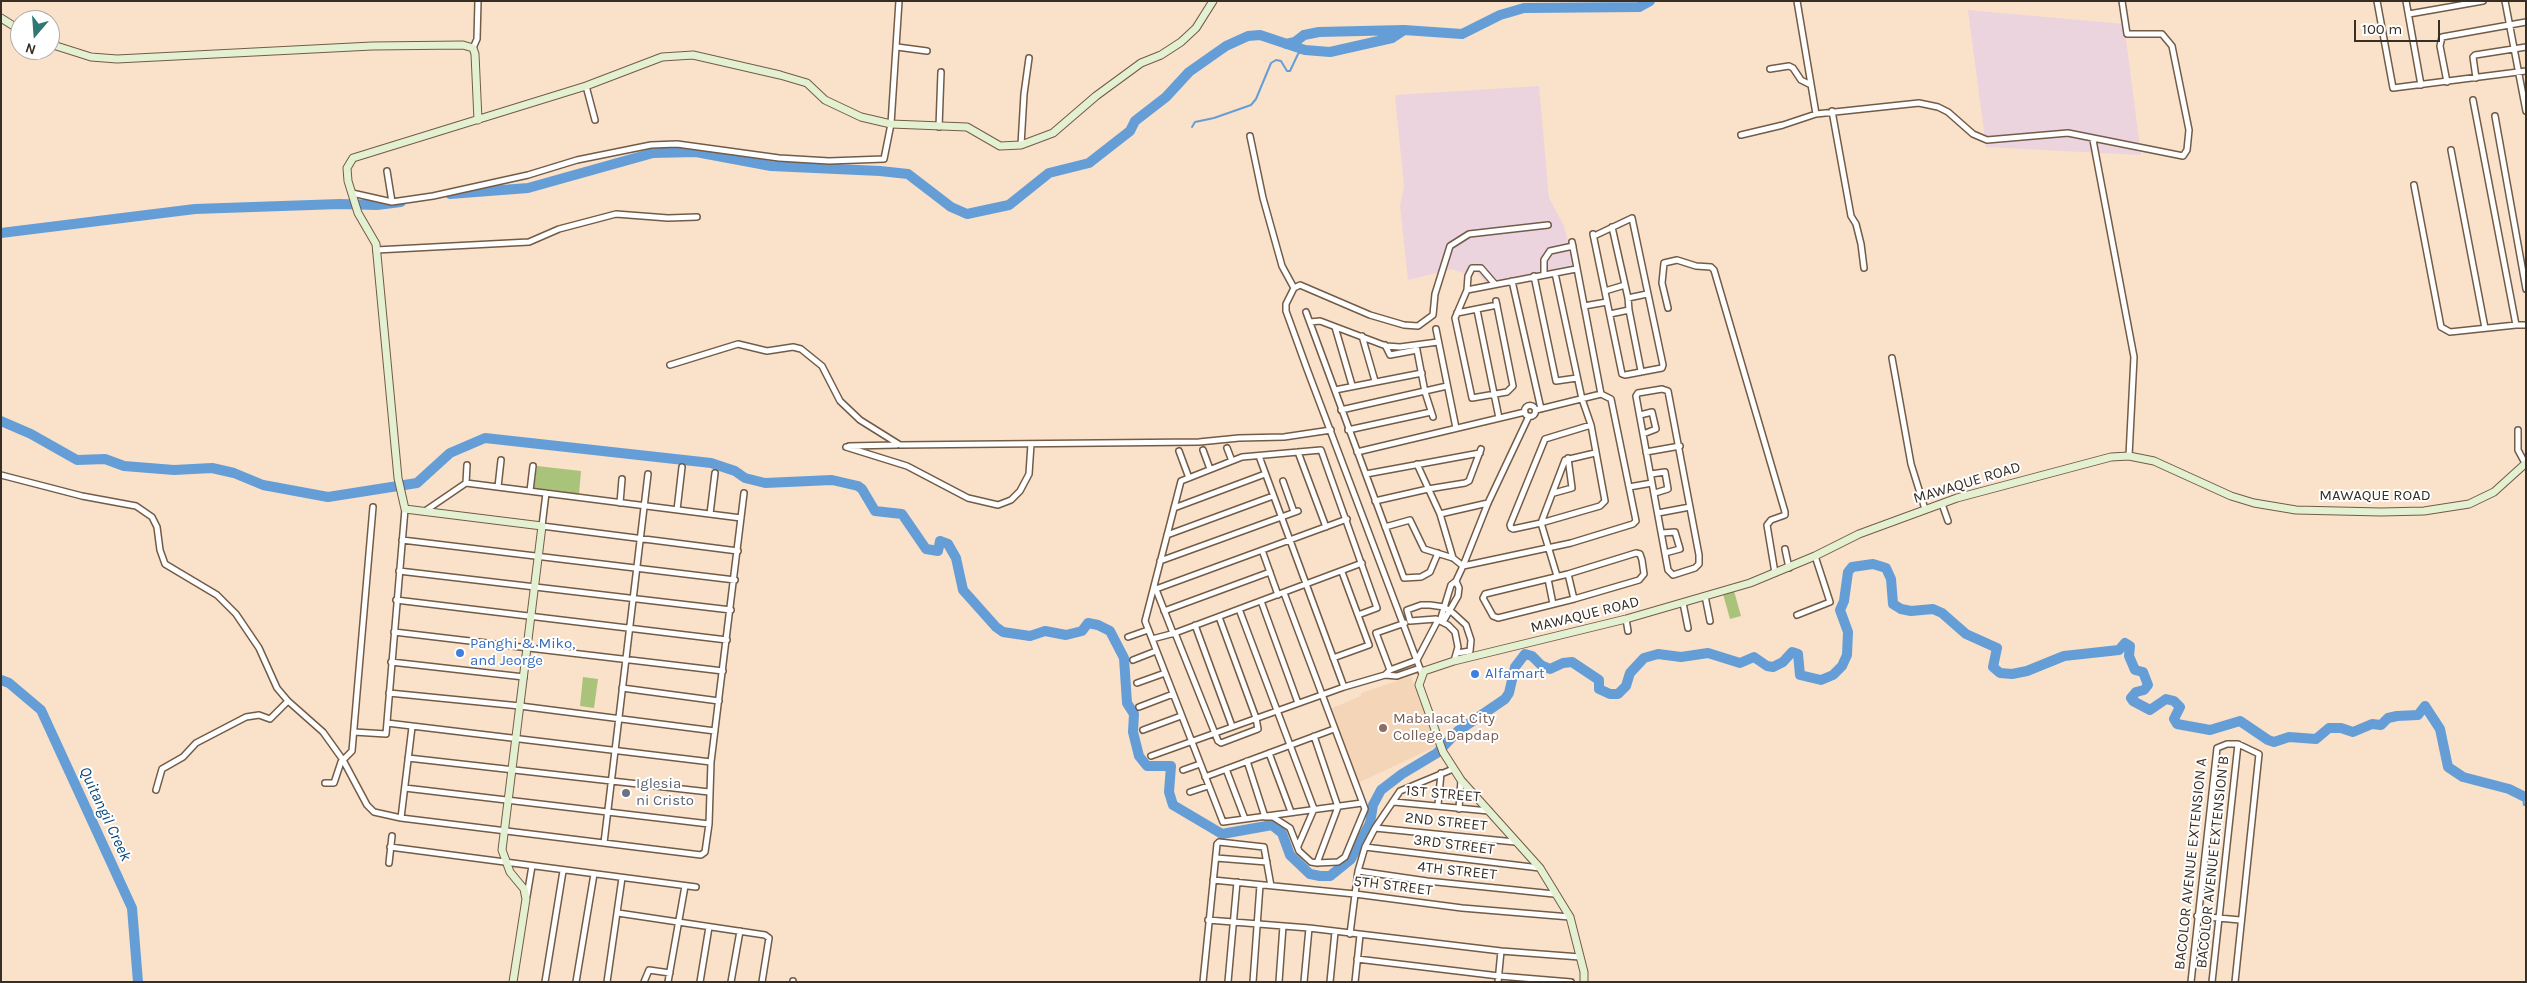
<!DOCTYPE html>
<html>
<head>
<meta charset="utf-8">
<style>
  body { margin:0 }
  #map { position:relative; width:2527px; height:983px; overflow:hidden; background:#fae1c9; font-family:Karla,sans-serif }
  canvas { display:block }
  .frame { position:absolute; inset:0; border:2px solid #372e25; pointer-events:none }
  .north { position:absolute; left:10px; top:10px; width:50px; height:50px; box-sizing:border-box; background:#fff; border:1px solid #afaba8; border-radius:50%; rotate:198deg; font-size:14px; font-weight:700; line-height:20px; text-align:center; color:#372e25 }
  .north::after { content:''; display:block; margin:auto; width:18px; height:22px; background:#2e7773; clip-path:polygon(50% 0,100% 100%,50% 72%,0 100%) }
  .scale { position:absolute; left:2354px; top:20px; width:86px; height:22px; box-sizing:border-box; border:2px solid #372e25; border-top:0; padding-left:6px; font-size:15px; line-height:18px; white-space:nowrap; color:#372e25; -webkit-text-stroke:4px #fff; paint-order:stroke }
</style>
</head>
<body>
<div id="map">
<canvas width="2527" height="983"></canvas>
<div class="frame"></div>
<div class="north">N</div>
<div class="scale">100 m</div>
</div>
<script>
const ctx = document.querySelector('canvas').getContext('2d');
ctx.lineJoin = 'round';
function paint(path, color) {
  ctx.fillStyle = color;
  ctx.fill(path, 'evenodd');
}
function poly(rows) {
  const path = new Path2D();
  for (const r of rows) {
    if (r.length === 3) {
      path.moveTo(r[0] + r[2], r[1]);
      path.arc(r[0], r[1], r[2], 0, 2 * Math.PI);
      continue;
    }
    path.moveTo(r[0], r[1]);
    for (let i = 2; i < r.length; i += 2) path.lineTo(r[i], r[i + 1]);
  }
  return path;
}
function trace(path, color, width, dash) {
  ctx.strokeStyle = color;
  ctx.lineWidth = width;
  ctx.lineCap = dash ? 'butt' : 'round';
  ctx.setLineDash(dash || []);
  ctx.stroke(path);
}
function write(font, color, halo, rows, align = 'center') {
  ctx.font = font + ' Karla,sans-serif';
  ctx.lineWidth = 4;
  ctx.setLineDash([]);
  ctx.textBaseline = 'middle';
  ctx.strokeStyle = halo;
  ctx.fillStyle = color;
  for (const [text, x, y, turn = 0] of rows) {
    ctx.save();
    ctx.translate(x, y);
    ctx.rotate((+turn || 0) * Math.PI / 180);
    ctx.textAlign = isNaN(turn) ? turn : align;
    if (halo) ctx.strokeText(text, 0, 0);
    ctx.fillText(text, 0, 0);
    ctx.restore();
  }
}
paint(poly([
  [1411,676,1437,746,1358,783,1330,709,1361,696,1361,693]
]), '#f4d5b8');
paint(poly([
  [1968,10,2124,24,2141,155,1986,147],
  [1539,86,1549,198,1564,226,1575,269,1487,284,1474,269,1463,273,1452,269,1408,280,1400,206,1404,187,1395,95]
]), '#ecd4df');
paint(poly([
  [537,466,581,471,579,494,534,488],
  [1734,591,1741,616,1730,619,1723,594],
  [583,677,598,679,594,708,580,706]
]), '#a9c37b');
trace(poly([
  [1192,127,1195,122,1214,118,1251,105,1256,99,1271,63,1276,60,1281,61,1287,71,1290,71,1298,54,1305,50],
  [2523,796,2524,805,2526,805]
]), '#659ed7', 2);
trace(poly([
  [1286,44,1295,42,1304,35,1319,32,1404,30],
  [450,194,528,188,653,153,696,152,771,166,880,171,908,174,951,207,967,214,1009,205,1049,173,1089,163,1130,131,1135,121,1166,97,1189,72,1226,46,1248,36,1260,35,1305,50,1330,52,1392,38,1404,30,1462,34,1500,15,1524,8,1639,7,1650,1],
  [1,233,195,209,340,204,377,205,401,202],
  [1,421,31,434,77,460,105,459,124,466,174,470,212,468,234,473,263,485,328,497,417,483,450,453,485,438,711,463,735,471,745,478,765,483,832,480,858,486,862,489,875,511,902,514,926,549,938,551,940,541,948,544,956,558,963,590,996,627,1003,632,1030,636,1045,631,1066,635,1082,631,1088,623,1098,625,1110,631,1124,658,1127,703,1134,714,1133,732,1139,756,1147,766,1171,766,1169,792,1173,805,1222,834,1272,825,1282,833,1290,855,1310,874,1320,876,1330,876,1351,859,1370,823,1373,805,1381,790,1402,774,1437,753,1458,731,1505,699,1509,693,1515,667,1525,654,1532,656,1541,665,1550,669,1563,663,1572,662,1599,680,1599,689,1610,694,1618,694,1626,686,1630,673,1644,658,1658,654,1681,657,1708,653,1740,663,1754,657,1767,666,1773,667,1783,662,1792,652,1798,654,1800,675,1821,680,1833,675,1842,666,1847,655,1848,632,1840,610,1844,601,1848,572,1852,567,1873,564,1886,568,1891,579,1893,604,1901,609,1911,611,1933,609,1942,613,1966,634,1997,648,1993,667,2000,673,2012,674,2027,671,2064,656,2119,650,2125,643,2130,646,2129,656,2135,670,2143,672,2148,685,2144,690,2136,692,2131,698,2133,701,2150,710,2166,699,2174,701,2180,707,2174,719,2177,724,2210,730,2240,721,2268,740,2274,742,2289,737,2316,739,2329,728,2341,728,2353,732,2372,724,2381,725,2388,718,2397,716,2418,715,2425,706,2440,729,2448,767,2463,777,2509,789,2523,796],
  [1,680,9,683,41,710,132,908,138,982]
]), '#659ed7', 10);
const street = poly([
  [1797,1,1816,114,1919,103,1938,107,1948,112,1973,134,1987,140,2068,133,2183,156,2187,150,2189,130,2172,46,2162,34,2127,34,2122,1],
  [2377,1,2393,88,2526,71],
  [2406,1,2421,85],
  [2505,1,2526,111],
  [2409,14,2483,1],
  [897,47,927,51],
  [473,48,477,39,478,1],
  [1770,69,1789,66,1793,68,1801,80,1809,84],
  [2476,78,2473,57,2475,55,2526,47],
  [2447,82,2440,46,2442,37,2526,22],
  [586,86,595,120],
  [2473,100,2516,325,2526,325],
  [1832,111,1851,216,1856,224,1861,244,1864,268],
  [2495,116,2526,289],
  [939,127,941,72],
  [1741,135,1783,125,1816,114],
  [1250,136,1263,198,1282,266,1294,288],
  [2093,140,2134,357,2129,456],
  [1021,145,1024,94,1029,58],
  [2451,150,2485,328],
  [387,171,392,202],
  [2414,185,2441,327,2450,332,2516,325],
  [352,193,392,202,433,196,528,175,577,160,651,145,677,144,779,158,829,161,884,159,891,124,899,1],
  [1612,227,1628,298,1629,310,1641,371],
  [1593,234,1622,374,1625,375,1662,368,1663,365,1632,218,1594,236],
  [1572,242,1601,394],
  [376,250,529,242,559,229,616,214,668,218,697,217],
  [1555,273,1582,399,1591,425,1605,501,1600,506,1541,523,1513,529,1511,528,1510,525,1545,439,1591,425],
  [1544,274,1544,260,1550,251,1573,246],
  [1534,276,1556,381,1577,378],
  [1512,281,1541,409],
  [1494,283,1481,268,1472,268,1468,276,1467,290,1455,318,1472,398,1507,392,1513,386,1496,301],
  [1467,290,1576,269],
  [1605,291,1625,285],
  [1628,298,1647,294],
  [1584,306,1607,302],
  [1668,308,1662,283,1664,263,1677,260,1696,266,1711,267,1714,270,1785,512,1785,515,1771,520,1767,525,1775,573],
  [1477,310,1499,418],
  [1306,312,1404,578,1421,577,1430,572,1438,553],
  [1457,313,1497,305],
  [1610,314,1629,310],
  [1310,322,1320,321,1386,346,1400,347,1438,342],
  [1335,327,1352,385],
  [1436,329,1456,428],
  [1362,336,1375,381],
  [1385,345,1390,355,1417,350],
  [1416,345,1425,392,1433,417],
  [1892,358,1911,464,1925,509],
  [670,365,738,344,767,351,793,347,801,349,822,366,840,401,860,420,900,445,1199,442,1239,438,1284,437,1331,430],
  [1662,389,1668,391,1699,555,1699,564,1695,568,1673,575,1668,570,1636,396,1638,393,1662,389],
  [1335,390,1422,373],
  [1530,411,5.5],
  [1341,410,1447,386],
  [1640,415,1652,412,1656,429,1643,434],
  [1348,430,1431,412],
  [2518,430,2518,450,2525,463],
  [849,446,897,445],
  [846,447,907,466,968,498,998,505,1011,500,1020,491,1029,474,1031,444],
  [1227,448,1232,461],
  [1203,450,1210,469],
  [1179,451,1189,478],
  [1298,452,1326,527],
  [1357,452,1525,412],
  [1646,452,1680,446],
  [1259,456,1344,687],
  [1417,464,1440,514,1453,558],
  [1366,474,1480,453],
  [1651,474,1665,472,1668,489,1655,493],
  [1,475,82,496,136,506,152,517,157,527,160,550,165,564,217,595,236,614,259,648,277,688,288,701,323,732,343,760,367,805,374,812,401,818,701,855,705,852,709,824,711,762,744,493],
  [1283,481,1294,512],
  [466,483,467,465],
  [498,487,501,460],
  [1629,487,1652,483],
  [530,491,533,466],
  [546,493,542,526,738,551],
  [1554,493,1572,488,1568,458],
  [1375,501,1428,489,1465,483,1469,481,1481,449],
  [620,503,622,479],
  [1942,504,1948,521],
  [1174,508,1265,474],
  [677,510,682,467],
  [425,511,466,483,741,518],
  [1658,513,1690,507],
  [710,514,715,473],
  [1440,514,1488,503],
  [1385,527,1410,520,1424,549,1453,558,1463,566,1571,543,1633,524,1636,521,1611,399,1601,394,1536,410],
  [1662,533,1675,532,1680,549,1665,553],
  [1167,535,1273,496],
  [402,540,735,580],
  [1785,549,1789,568],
  [1262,550,1278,595],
  [1160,561,1298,511],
  [399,571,731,610],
  [1568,574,1636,553,1640,554,1642,560,1644,574,1639,580,1574,599,1498,618,1493,616,1483,598,1485,594,1568,574,1574,599],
  [1557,576,1541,523,1565,460,1595,453],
  [1548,579,1553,604],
  [1155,587,1173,633],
  [1156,589,1347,519],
  [1705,596,1710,621],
  [396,600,727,640],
  [1261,601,1298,703],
  [1683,603,1688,628],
  [1239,609,1314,809,1298,846],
  [1164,611,1270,572],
  [1358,615,1377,608,1321,450,1242,457,1181,481,1145,621,1223,822,1362,803],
  [1797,615,1830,602,1815,556],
  [1626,619,1628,631],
  [1440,621,1451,585,1456,581,1463,566,1488,503,1529,416],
  [1443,622,1458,596,1459,588,1456,581],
  [1195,625,1232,726],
  [394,632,723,671],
  [1175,633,1218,741,1221,743,1258,729,1256,718,1219,617],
  [1128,637,1148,630],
  [1152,639,1175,633,1362,563],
  [1333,658,1369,645,1342,572],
  [1133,660,1156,651],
  [1454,661,1458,647,1455,632,1448,625,1436,619,1410,621,1407,610,1421,605,1430,605,1444,607,1453,613,1466,625,1471,640,1470,651,1457,653],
  [391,662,524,677],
  [1390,670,1376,633,1405,623],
  [1422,674,1307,369,1286,311,1286,304,1294,288,1300,285,1370,315,1404,325,1418,326,1433,315,1435,294,1450,246,1469,234,1548,225],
  [1385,675,1397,676,1420,668],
  [1137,683,1165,673],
  [622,688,719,701],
  [389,693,520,706,715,731],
  [1139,707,1173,694],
  [387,723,711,762],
  [1143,730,1181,716],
  [354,732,386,734,405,509],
  [1314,736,1338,807,1317,863],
  [1269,753,1291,812],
  [1151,756,1344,687,1385,675,1390,670,1417,660,1438,620],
  [408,758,709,792],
  [1247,761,1265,817,1273,817,1290,828,1299,851,1311,862,1317,863,1338,862,1345,857,1365,809,1284,593],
  [1226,769,1245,819],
  [1183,770,1200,764],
  [1205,777,1334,729],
  [325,783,334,783,341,762,352,751,373,507],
  [405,788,709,824],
  [156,790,162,769,183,757,196,743,246,717,259,715,270,719,288,701],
  [1190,792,1208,786],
  [1394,802,1489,811],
  [1438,805,1441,773],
  [1459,809,1461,780],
  [401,818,412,727],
  [1375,828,1515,842],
  [604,843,648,474],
  [390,847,696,887],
  [1365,847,1540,868],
  [1216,858,1267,862],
  [389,863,392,836],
  [1358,871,1427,881,1554,894],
  [1213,880,1355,894,1462,908,1570,917],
  [527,896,532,866],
  [618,913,765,935,769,938,762,982],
  [2197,916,2240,920],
  [1208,920,1309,928,1501,951,1580,957],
  [1350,934,1358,871,1365,847,1375,828,1400,791,1453,769],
  [1357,959,1499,976,1571,982],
  [545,982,563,871],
  [576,982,594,874],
  [607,982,622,878],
  [644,982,649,970,670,973],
  [668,982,685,886],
  [700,982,709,927],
  [731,982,740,931],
  [793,982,793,981],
  [1203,982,1217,844,1219,842,1264,847,1271,886],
  [1228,982,1237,882],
  [1253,982,1260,885],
  [1279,982,1283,926],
  [1304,982,1309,928],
  [1330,982,1335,932],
  [1355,982,1360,935],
  [1498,982,1501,951],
  [2191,982,2217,748,2227,744,2238,744,2259,754,2235,982],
  [2212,982,2238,744]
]);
const secondary = poly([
  [1,18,20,30],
  [50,44,91,57,117,59,372,46,463,45,473,48,475,54,478,120],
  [513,982,526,899,524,889,510,872,502,850,542,526,405,509,398,478,376,244,358,213,348,181,347,168,353,158,586,86,662,57,693,55,780,75,807,83,825,100,861,117,891,124,967,127,1000,146,1021,145,1053,133,1096,96,1141,63,1161,55,1181,42,1196,28,1213,1],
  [1584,982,1584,972,1570,917,1540,868,1461,780,1443,752,1419,685,1424,671,1454,661,1626,619,1750,583,1815,556,1859,534,1957,498,2111,457,2129,456,2154,461,2231,496,2254,503,2296,510,2381,512,2424,511,2469,504,2494,492,2526,463]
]);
trace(street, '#725c48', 8);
trace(secondary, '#725c48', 9);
trace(street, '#fff', 5);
trace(secondary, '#e3f0d2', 7);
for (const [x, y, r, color] of [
  [460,653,5,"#3f7fe0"],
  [1475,674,5,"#3f7fe0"],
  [1383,728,5,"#8d6e63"],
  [626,793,5,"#6b7280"]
]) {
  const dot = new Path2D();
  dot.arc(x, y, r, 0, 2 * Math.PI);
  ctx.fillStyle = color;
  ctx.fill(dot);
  trace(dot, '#fff', 2);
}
write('15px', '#372e25', '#fff', [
  ["MAWAQUE ROAD",1967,483,-17],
  ["MAWAQUE ROAD",2375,496],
  ["MAWAQUE ROAD",1585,615,-14],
  ["1ST STREET",1443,794,5],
  ["2ND STREET",1446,822,6],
  ["3RD STREET",1454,845,7],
  ["BACOLOR AVENUE EXTENSION B",2213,862,-84],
  ["BACOLOR AVENUE EXTENSION A",2191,864,-84],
  ["4TH STREET",1457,871,6],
  ["5TH STREET",1393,886,7]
]);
write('15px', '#366cbe', '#fff', [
  ["Panghi & Miko,",470,644],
  ["and Jeorge",470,661],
  ["Alfamart",1485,674]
], 'left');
write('15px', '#785e54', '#fff', [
  ["Mabalacat City",1393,719],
  ["College Dapdap",1393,736]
], 'left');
write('15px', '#5b616d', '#fff', [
  ["Iglesia",636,784],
  ["ni Cristo",636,801]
], 'left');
write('italic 16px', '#05477c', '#fff', [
  ["Quitangil Creek",105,814,65]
]);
</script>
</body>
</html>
